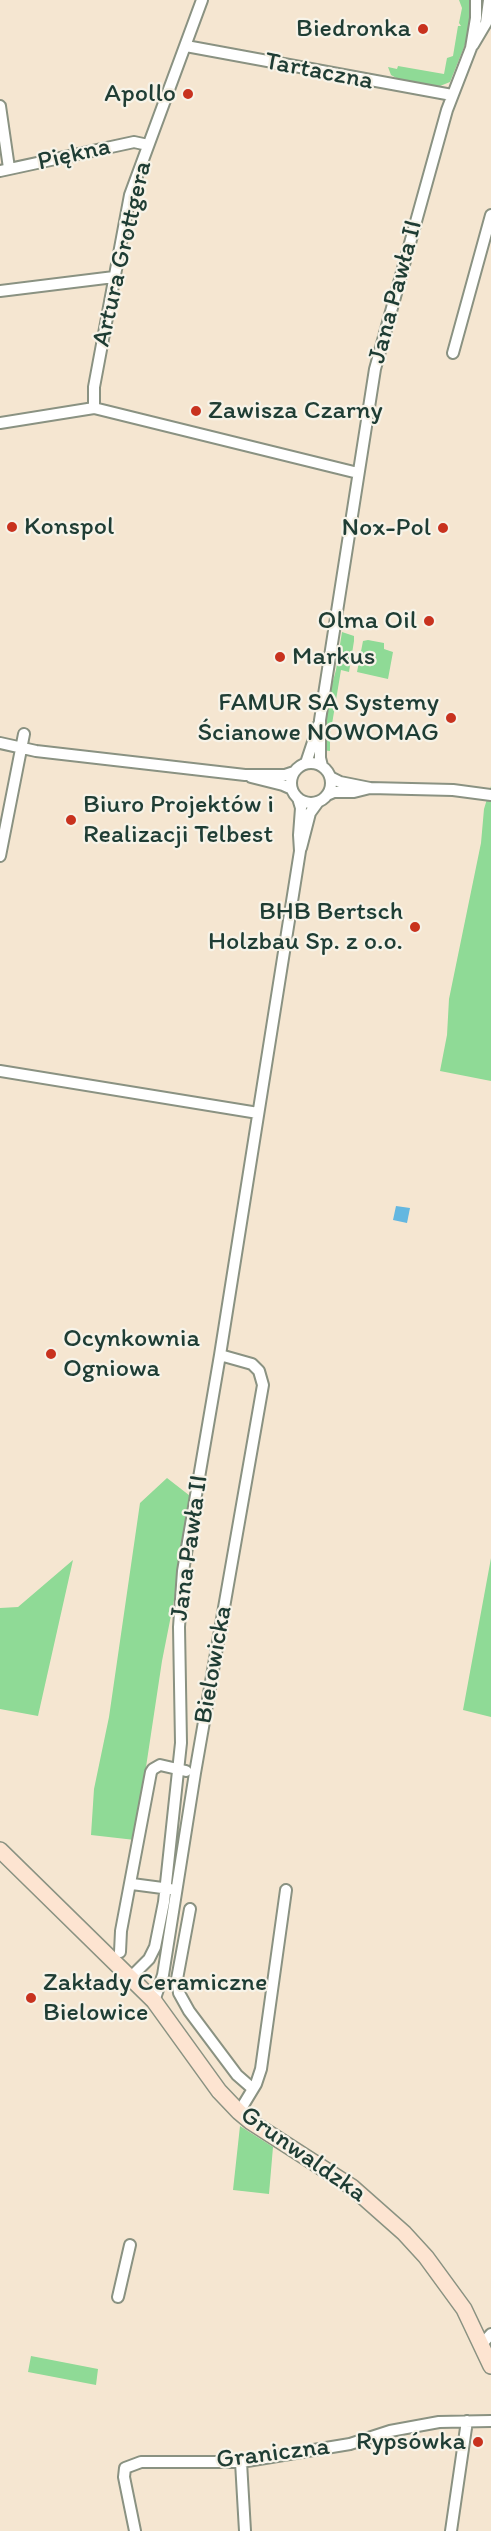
<!DOCTYPE html>
<html>
<head>
<meta charset="utf-8">
<style>
  body { margin:0 }
  canvas { display:block; background:#f5e6d1 }
</style>
</head>
<body>
<canvas width="491" height="2531"></canvas>
<script>
const ctx = document.querySelector('canvas').getContext('2d');
ctx.lineJoin = 'round';
function paint(path, color) {
  ctx.fillStyle = color;
  ctx.fill(path, 'evenodd');
}
function poly(rows) {
  const path = new Path2D();
  for (const r of rows) {
    if (r.length === 3) {
      path.moveTo(r[0] + r[2], r[1]);
      path.arc(r[0], r[1], r[2], 0, 2 * Math.PI);
      continue;
    }
    path.moveTo(r[0], r[1]);
    for (let i = 2; i < r.length; i += 2) path.lineTo(r[i], r[i + 1]);
  }
  return path;
}
function trace(path, color, width, dash) {
  ctx.strokeStyle = color;
  ctx.lineWidth = width;
  ctx.lineCap = dash ? 'butt' : 'round';
  ctx.setLineDash(dash || []);
  ctx.stroke(path);
}
function write(font, color, halo, rows, align = 'center') {
  ctx.font = font + ' Itim,sans-serif';
  ctx.lineWidth = 4.5;
  ctx.setLineDash([]);
  ctx.textBaseline = 'middle';
  ctx.strokeStyle = halo;
  ctx.fillStyle = color;
  for (const [text, x, y, turn = 0] of rows) {
    ctx.save();
    ctx.translate(x, y);
    ctx.rotate((+turn || 0) * Math.PI / 180);
    ctx.textAlign = isNaN(turn) ? turn : align;
    if (halo) ctx.strokeText(text, 0, 0);
    ctx.fillText(text, 0, 0);
    ctx.restore();
  }
}
paint(poly([
  [459,0,470,0,480,7,450,82,440,86,430,85,426,88,399,82,398,79,391,75,388,67,397,69,398,66,444,74,447,58,453,56,458,26,461,26,459,23,462,8],
  [342,632,354,636,354,641,349,672,341,670,330,736,330,751,321,750,328,699,336,670],
  [368,640,384,643,384,649,393,652,388,679,357,672,363,641],
  [491,786,491,1081,440,1071,447,1035,449,999,481,843,484,809],
  [167,1478,194,1499,162,1661,135,1840,91,1835,94,1789,109,1717,140,1503],
  [491,1558,491,1717,463,1710],
  [73,1560,38,1716,0,1709,0,1608,18,1607],
  [240,2126,273,2147,269,2194,233,2190],
  [31,2356,98,2369,96,2385,28,2372]
]), '#8fda96');
paint(poly([
  [396,1206,410,1208,407,1223,393,1220]
]), '#64b7e0');
const street = poly([
  [473,45,486,23,489,0],
  [186,46,452,95],
  [0,106,9,168],
  [0,171,134,142,148,145],
  [0,291,114,277],
  [453,353,491,215],
  [94,408,94,387,130,195,202,0],
  [0,423,94,408,358,473],
  [0,743,36,751,245,775,285,775,294,772],
  [311,783,20],
  [306,763,319,724],
  [322,766,320,758,320,720,375,369,447,110,471,48,476,18,476,0],
  [251,777,283,785,292,789],
  [330,777,340,782,370,788],
  [327,795,334,792,354,792,370,788,453,790,491,795],
  [301,848,310,813,318,802],
  [0,856,24,734],
  [0,1071,258,1113],
  [132,1884,170,1889],
  [190,1909,177,1979,179,1993,189,2011,237,2075,253,2089],
  [120,1952,121,1931,151,1772,153,1769,160,1765,186,1771],
  [131,1977,149,1959,155,1947,164,1902,181,1743,179,1627,183,1571,220,1355,300,851,299,835,301,808,298,798],
  [154,2001,163,1975,195,1773,263,1385,259,1371,252,1364,220,1355],
  [239,2112,256,2084,261,2069,286,1890],
  [118,2297,130,2245],
  [482,2344,491,2334],
  [241,2462,245,2531],
  [135,2531,124,2477,125,2468,141,2462,241,2462,350,2444,390,2431,439,2422,491,2421],
  [451,2531,467,2421]
]);
const secondary = poly([
  [0,1850,154,2001,219,2091,239,2112,251,2122,352,2187,404,2233,426,2257,464,2309,491,2366]
]);
trace(street, '#8a9282', 14);
trace(secondary, '#8a9282', 18);
trace(street, '#fff', 10);
trace(secondary, '#fde4d1', 15);
for (const [x, y, r, color] of [
  [423,29,6,"#c8321e"],
  [188,94,6,"#c8321e"],
  [196,411,6,"#c8321e"],
  [12,527,6,"#c8321e"],
  [443,528,6,"#c8321e"],
  [429,621,6,"#c8321e"],
  [280,657,6,"#c8321e"],
  [451,718,6,"#c8321e"],
  [71,820,6,"#c8321e"],
  [415,927,6,"#c8321e"],
  [51,1354,6,"#c8321e"],
  [31,1998,6,"#c8321e"],
  [478,2442,6,"#c8321e"]
]) {
  const dot = new Path2D();
  dot.arc(x, y, r, 0, 2 * Math.PI);
  ctx.fillStyle = color;
  ctx.fill(dot);
  trace(dot, '#f7f3e8', 2);
}
write('26px', '#1f3d34', '#f7f3e8', [
  ["Biedronka",411,29],
  ["Apollo",176,94],
  ["Zawisza Czarny",208,411,"left"],
  ["Konspol",24,527,"left"],
  ["Nox-Pol",431,528],
  ["Olma Oil",417,621],
  ["Markus",292,657,"left"],
  ["FAMUR SA Systemy",439,703],
  ["Ścianowe NOWOMAG",439,733],
  ["Biuro Projektów i",83,805,"left"],
  ["Realizacji Telbest",83,835,"left"],
  ["BHB Bertsch",403,912],
  ["Holzbau Sp. z o.o.",403,942],
  ["Ocynkownia",63,1339,"left"],
  ["Ogniowa",63,1369,"left"],
  ["Zakłady Ceramiczne",43,1983,"left"],
  ["Bielowice",43,2013,"left"],
  ["Rypsówka",466,2442]
], 'right');
write('26px', '#1f3d34', '#f7f3e8', [
  ["Tartaczna",319,72,11],
  ["Piękna",74,155,-13],
  ["Artura Grottgera",123,254,-77],
  ["Jana Pawła II",396,292,-75],
  ["Jana Pawła II",190,1548,-82],
  ["Bielowicka",214,1665,-80],
  ["Grunwaldzka",303,2155,35],
  ["Graniczna",273,2454,-7]
]);
</script>
</body>
</html>
